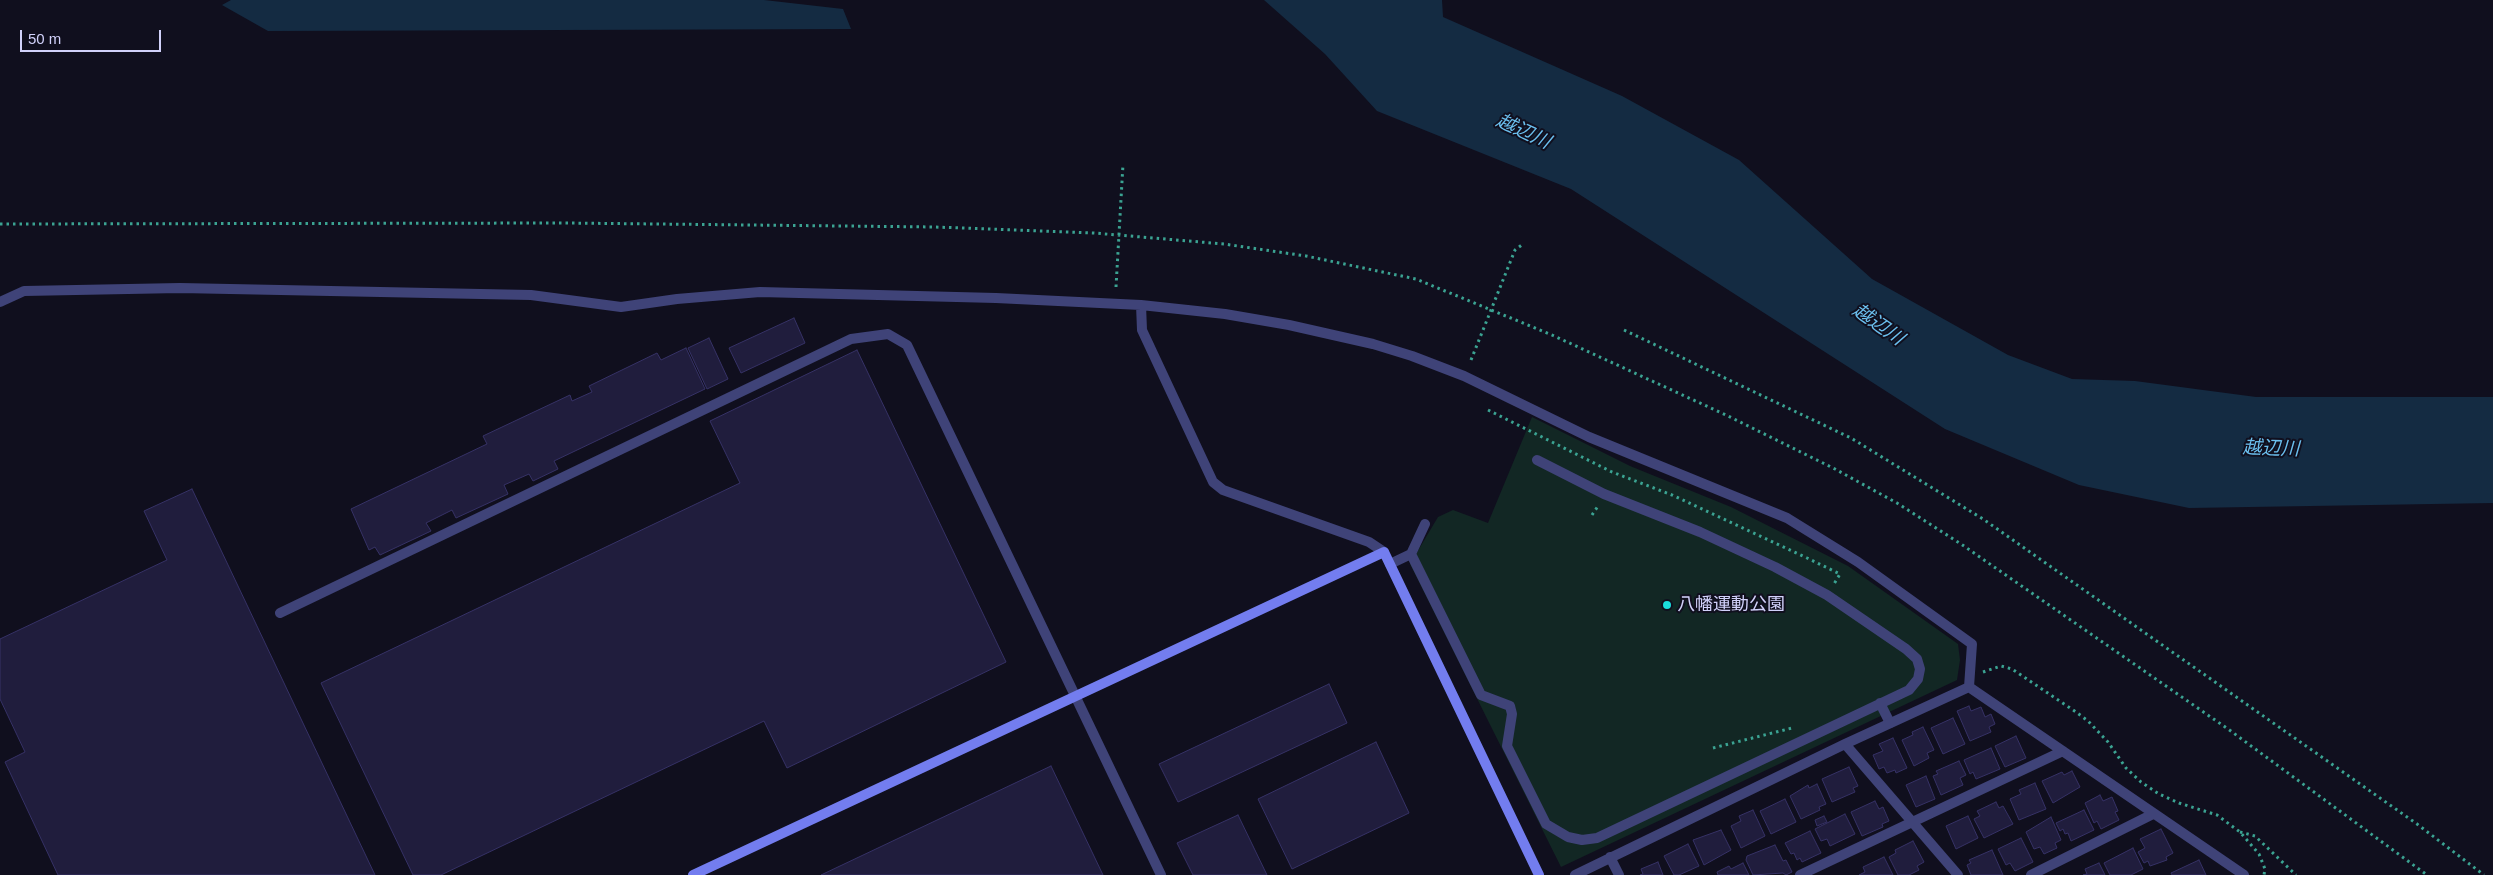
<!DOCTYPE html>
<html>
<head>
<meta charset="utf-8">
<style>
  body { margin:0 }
  #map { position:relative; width:2493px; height:875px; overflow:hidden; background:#100f1e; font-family:Arial,sans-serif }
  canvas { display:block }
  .scale { position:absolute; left:20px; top:30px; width:141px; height:22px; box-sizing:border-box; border:2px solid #d1d1fa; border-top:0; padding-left:6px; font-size:15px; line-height:18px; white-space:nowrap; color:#d1d1fa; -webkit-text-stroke:4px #100f1e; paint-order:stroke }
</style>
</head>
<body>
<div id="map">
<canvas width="2493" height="875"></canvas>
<div class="scale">50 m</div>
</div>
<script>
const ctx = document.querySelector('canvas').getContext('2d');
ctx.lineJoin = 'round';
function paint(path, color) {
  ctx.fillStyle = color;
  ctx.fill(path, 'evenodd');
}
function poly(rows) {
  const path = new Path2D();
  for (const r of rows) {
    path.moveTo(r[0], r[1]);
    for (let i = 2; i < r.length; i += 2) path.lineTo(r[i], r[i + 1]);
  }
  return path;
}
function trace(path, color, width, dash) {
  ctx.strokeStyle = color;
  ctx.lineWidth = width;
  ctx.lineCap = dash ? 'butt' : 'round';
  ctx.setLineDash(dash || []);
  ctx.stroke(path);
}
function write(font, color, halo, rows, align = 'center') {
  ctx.font = font + ' Arial,"Noto Sans JP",sans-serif';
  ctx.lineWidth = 4;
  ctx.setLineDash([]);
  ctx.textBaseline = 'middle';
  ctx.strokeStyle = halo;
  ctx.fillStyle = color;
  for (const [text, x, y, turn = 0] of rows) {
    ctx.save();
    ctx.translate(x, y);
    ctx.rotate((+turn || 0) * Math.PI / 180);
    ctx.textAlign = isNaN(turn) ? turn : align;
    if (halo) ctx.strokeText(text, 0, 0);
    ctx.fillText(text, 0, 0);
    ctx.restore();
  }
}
paint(poly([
  [1532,417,1630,466,1731,507,1848,566,1958,644,1960,660,1957,680,1561,867,1410,564,1438,517,1453,510,1488,523]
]), '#122724');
paint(poly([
  [231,0,764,0,843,9,851,29,268,31,222,5],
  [1264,0,1442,0,1443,17,1622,96,1739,160,1872,279,2008,355,2072,379,2135,381,2256,397,2493,397,2493,503,2189,508,2079,485,1945,429,1571,189,1377,111,1325,54]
]), '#142b42');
const building = poly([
  [794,318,805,343,741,373,729,348,794,318],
  [709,338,728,379,707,389,688,348,709,338],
  [686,348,705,389,554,461,558,469,533,481,529,474,504,485,508,494,456,518,452,510,426,523,431,531,380,555,375,547,369,550,351,509,487,444,483,436,570,395,572,401,592,392,589,386,657,353,661,360,686,348],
  [857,350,1006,662,787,768,764,721,441,875,413,875,321,683,740,483,710,421,857,350],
  [192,489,375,875,58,875,5,762,25,752,0,699,0,639,167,560,144,511,192,489],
  [1329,684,1347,723,1178,802,1159,764,1329,684],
  [1969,706,1971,711,1981,707,1985,717,1991,714,1995,724,1989,727,1991,732,1970,741,1957,711,1969,706],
  [1953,718,1965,744,1943,754,1931,728,1953,718],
  [1923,727,1934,750,1927,753,1929,758,1914,766,1902,740,1913,735,1912,732,1923,727],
  [2016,736,2026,758,2005,767,1995,746,2016,736],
  [1893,738,1907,768,1896,773,1895,770,1887,773,1884,767,1879,769,1873,755,1883,751,1879,744,1893,738],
  [1376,742,1409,813,1292,869,1258,799,1376,742],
  [1991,748,2000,769,1976,779,1973,772,1970,774,1964,760,1991,748],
  [1959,761,1966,775,1960,778,1963,785,1941,795,1933,776,1938,774,1936,771,1959,761],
  [1051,766,1103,875,821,875,1051,766],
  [1849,767,1858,786,1853,788,1855,792,1832,802,1822,779,1849,767],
  [2072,771,2080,787,2053,803,2042,781,2062,772,2064,775,2072,771],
  [1926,776,1935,799,1916,807,1906,785,1926,776],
  [2035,783,2046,809,2019,820,2010,799,2021,794,2019,790,2035,783],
  [1817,784,1826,804,1819,807,1820,810,1801,819,1790,796,1808,785,1809,788,1817,784],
  [2100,795,2103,801,2112,797,2118,811,2115,812,2119,820,2101,829,2097,821,2094,823,2085,803,2100,795],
  [1785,799,1796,822,1771,834,1760,811,1785,799],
  [1875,801,1879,809,1883,807,1889,821,1882,824,1883,827,1862,836,1851,812,1875,801],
  [1996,802,1999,808,2003,806,2013,824,1984,838,1974,819,1980,816,1977,811,1996,802],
  [1753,810,1765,836,1741,848,1731,826,1741,821,1739,816,1753,810],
  [2084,810,2094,830,2071,841,2068,833,2065,834,2063,829,2060,831,2056,823,2084,810],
  [1845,814,1855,834,1830,846,1827,839,1821,841,1815,829,1845,814],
  [1238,815,1267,875,1193,875,1177,843,1238,815],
  [1824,816,1827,822,1817,826,1815,820,1824,816],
  [1968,816,1978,838,1956,849,1946,826,1968,816],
  [2051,817,2061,840,2055,843,2057,848,2044,854,2040,847,2034,849,2026,832,2051,817],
  [2161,829,2173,853,2166,857,2167,860,2150,866,2148,861,2144,863,2138,852,2145,848,2140,839,2161,829],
  [1721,830,1731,850,1704,865,1693,840,1721,830],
  [1810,831,1821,853,1802,862,1800,858,1797,860,1794,853,1791,854,1785,843,1810,831],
  [2021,838,2033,862,2015,871,2010,863,2006,865,1998,849,2021,838],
  [1913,841,1924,862,1917,866,1919,870,1909,875,1898,875,1889,857,1896,853,1895,850,1913,841],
  [1688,844,1699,866,1679,875,1674,875,1664,856,1688,844],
  [1775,845,1783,861,1786,860,1792,872,1786,875,1783,873,1753,875,1746,860,1747,856,1775,845],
  [2133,848,2143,869,2131,875,2110,875,2104,863,2133,848],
  [1992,850,2003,875,1971,875,1967,865,1971,863,1969,860,1992,850],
  [1884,857,1893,875,1859,875,1865,872,1863,867,1884,857],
  [2199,860,2206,875,2172,875,2171,873,2199,860],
  [1658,862,1663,875,1640,875,1643,874,1641,869,1658,862],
  [1743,863,1749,875,1718,875,1717,872,1729,866,1731,869,1743,863],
  [2099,863,2105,875,2083,875,2087,874,2085,869,2099,863]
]);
paint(building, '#201d3d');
trace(building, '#363266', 1);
trace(poly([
  [0,224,565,223,935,227,1094,233,1224,244,1306,256,1416,279,1552,335,1726,415,1835,469,1897,503,1961,544,2228,729,2427,875],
  [1116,287,1123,164],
  [1624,330,1851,438,1983,519,2417,824,2484,875],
  [1471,360,1515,250,1523,244],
  [1488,410,1612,472,1672,495,1807,558,1840,574,1834,584],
  [1592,515,1598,506],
  [1983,672,2001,666,2012,669,2076,712,2088,721,2108,742,2126,768,2141,782,2159,794,2179,803,2217,815,2240,832,2259,854,2265,869,2264,875],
  [1713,748,1792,728],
  [2240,832,2255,836,2296,875]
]), '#3ba392', 3, [2.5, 4]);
trace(poly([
  [1425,524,1411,554,1481,695,1510,706,1512,714,1507,746,1546,824,1568,837,1582,840,1597,838,1909,690,1918,679,1920,669,1917,659,1906,649,1827,595,1775,567,1700,532,1604,494,1537,460],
  [1390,564,1411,554],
  [280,613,851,339,888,334,907,345,1161,875],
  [1880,703,1890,723]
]), '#3f4378', 10);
trace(poly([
  [0,302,24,291,180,288,531,295,621,307,677,299,760,292,996,298,1141,305,1225,314,1289,325,1373,344,1412,356,1464,376,1589,437,1787,518,1858,562,1972,644,1969,687],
  [1141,305,1142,330,1213,482,1223,490,1369,542,1384,552],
  [1845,744,1958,875],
  [1610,857,1619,875],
  [1575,875,1845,744,1969,687,2244,875],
  [1800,875,2063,751],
  [2031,875,2153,814]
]), '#3f4378', 10);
trace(poly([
  [693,875,1384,552,1539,875]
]), '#737def', 10);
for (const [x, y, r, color] of [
  [1667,605,5,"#1adddb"]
]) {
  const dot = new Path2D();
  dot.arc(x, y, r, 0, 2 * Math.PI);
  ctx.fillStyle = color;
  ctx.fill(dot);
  trace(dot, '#100f1e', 2);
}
write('18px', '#d1d1fa', '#100f1e', [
  ["八幡運動公園",1677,605]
], 'left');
write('italic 19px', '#6bbfee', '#100f1e', [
  ["越辺川",1523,132,25],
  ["越辺川",1878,325,35],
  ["越辺川",2271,449,2]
]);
</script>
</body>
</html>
